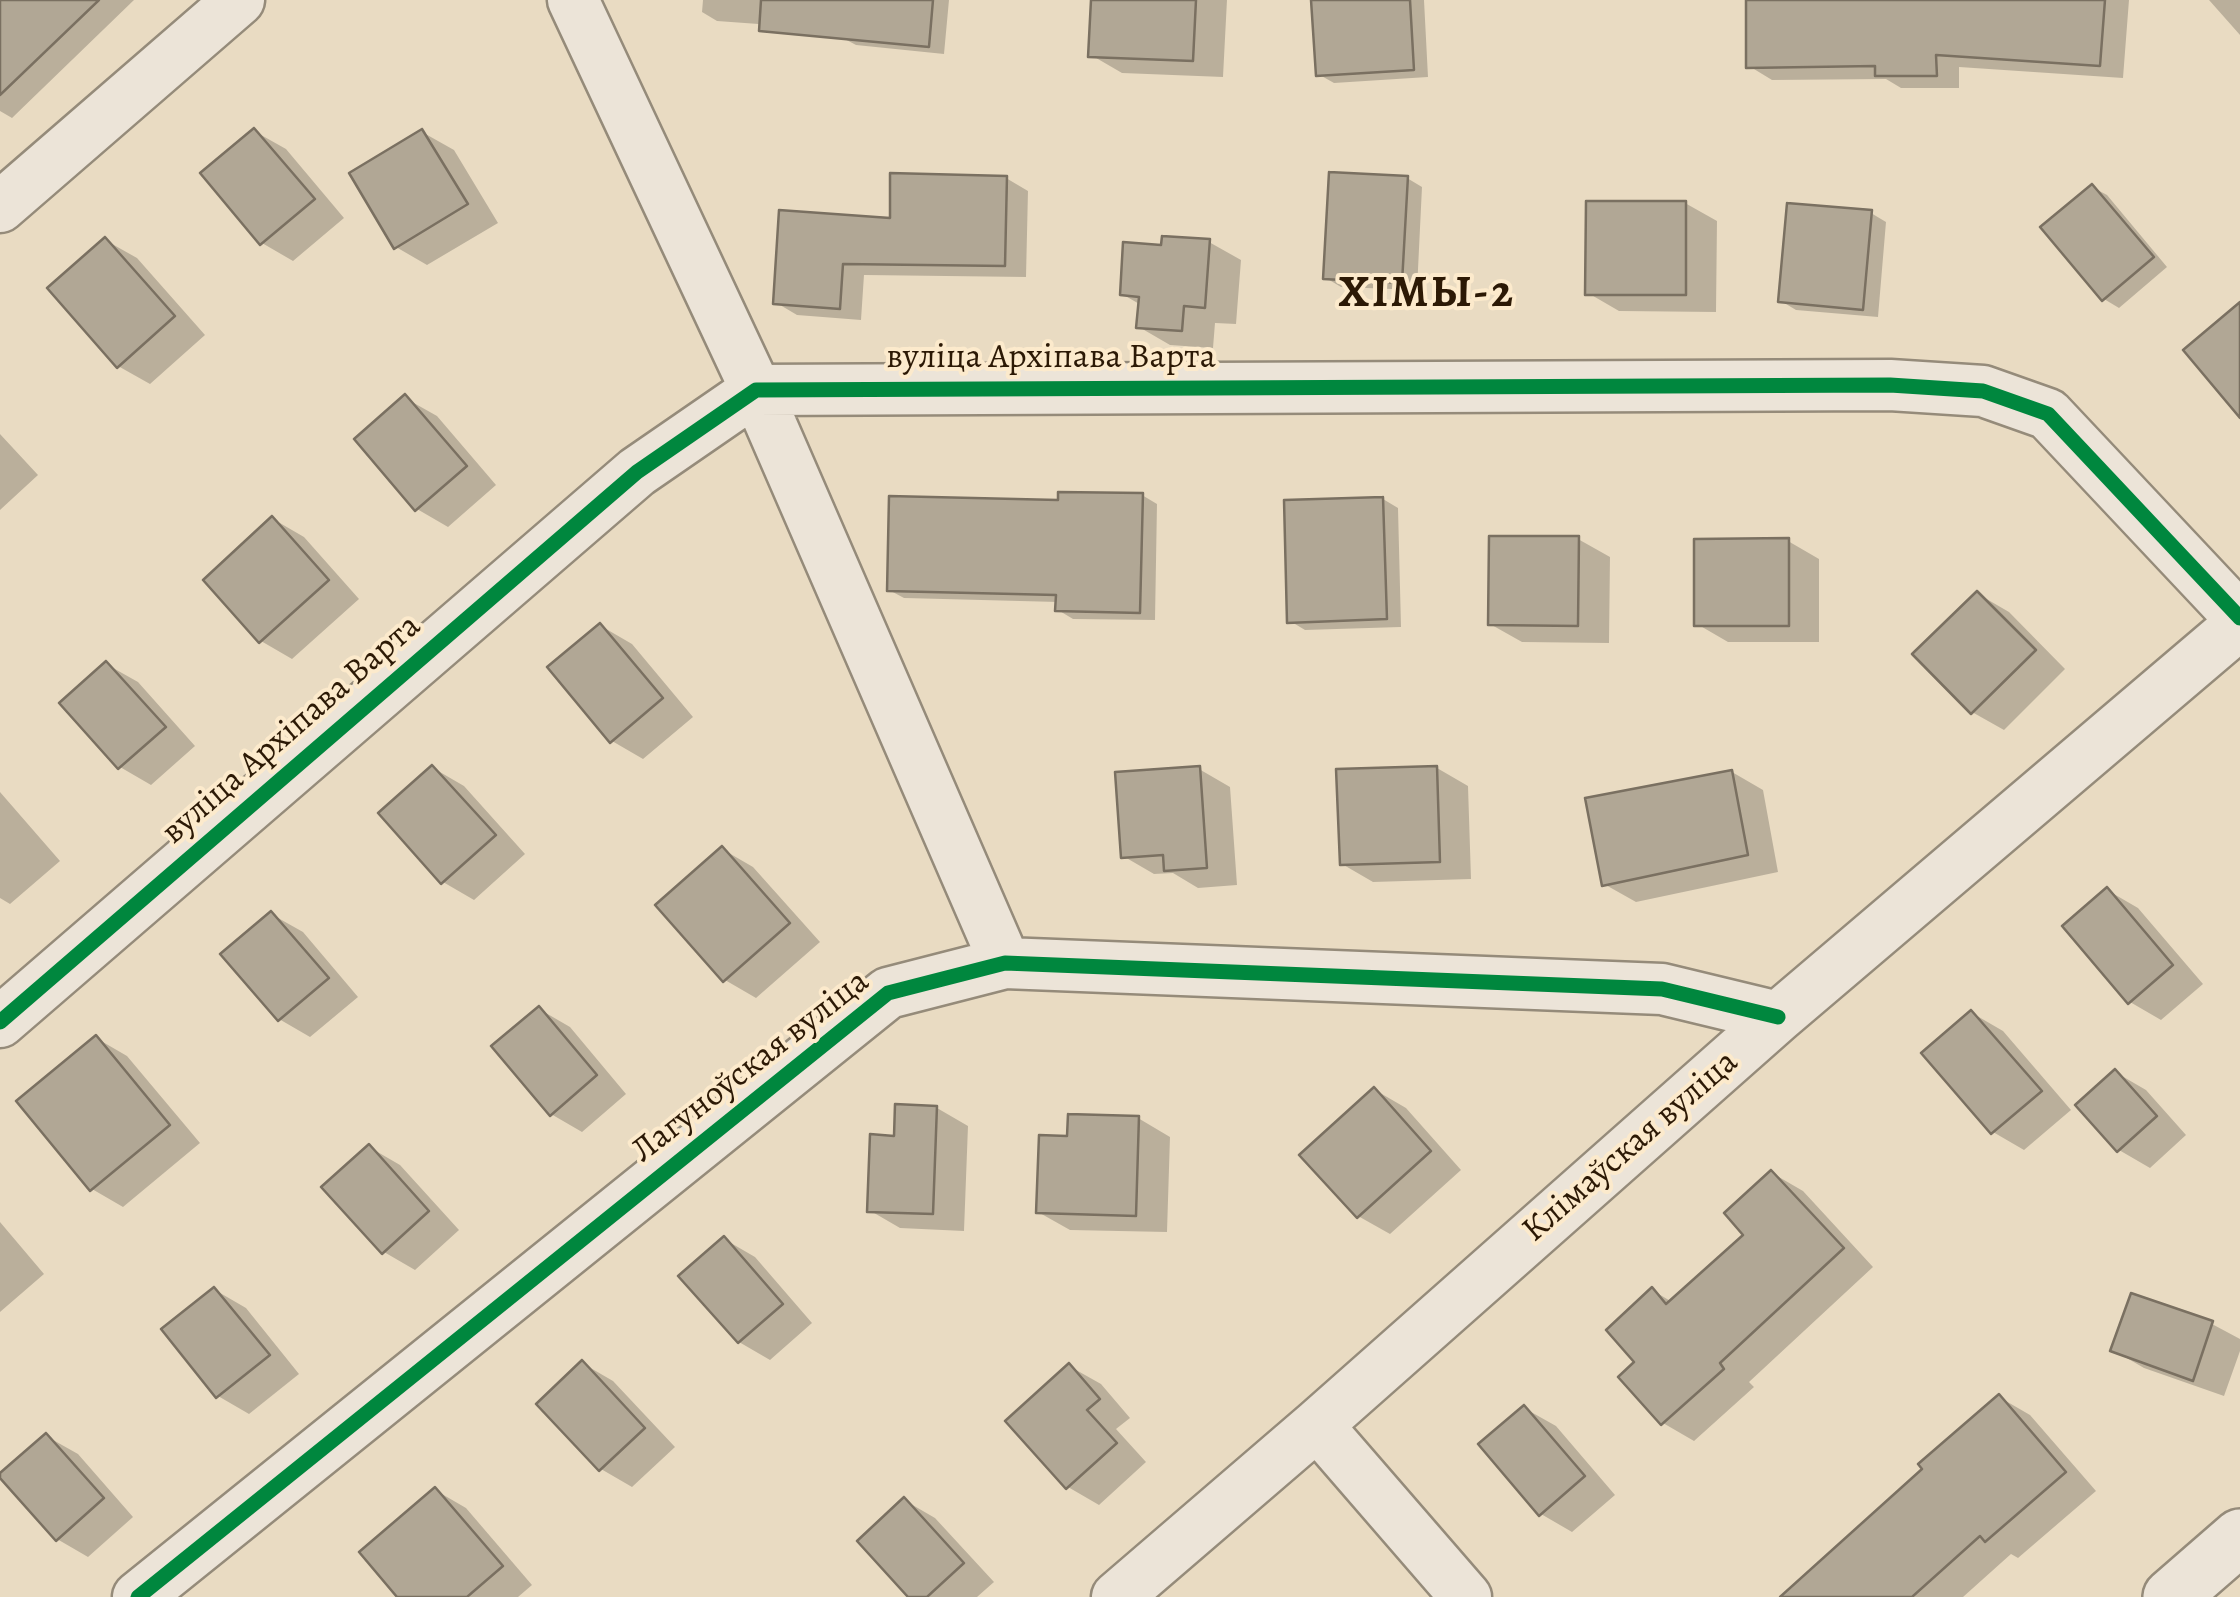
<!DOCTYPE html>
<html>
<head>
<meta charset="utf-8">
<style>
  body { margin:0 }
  canvas { display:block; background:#e9dbc2 }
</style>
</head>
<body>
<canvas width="2240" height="1597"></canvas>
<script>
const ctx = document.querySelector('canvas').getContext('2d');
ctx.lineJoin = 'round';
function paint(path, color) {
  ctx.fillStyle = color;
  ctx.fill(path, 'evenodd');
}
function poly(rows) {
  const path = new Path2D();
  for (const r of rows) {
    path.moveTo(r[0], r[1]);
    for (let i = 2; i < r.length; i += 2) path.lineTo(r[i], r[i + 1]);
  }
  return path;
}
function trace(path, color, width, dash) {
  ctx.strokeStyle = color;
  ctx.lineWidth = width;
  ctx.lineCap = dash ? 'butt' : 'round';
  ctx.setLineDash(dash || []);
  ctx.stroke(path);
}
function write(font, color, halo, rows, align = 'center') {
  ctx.font = font + ' Alegreya,serif';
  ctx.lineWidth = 8;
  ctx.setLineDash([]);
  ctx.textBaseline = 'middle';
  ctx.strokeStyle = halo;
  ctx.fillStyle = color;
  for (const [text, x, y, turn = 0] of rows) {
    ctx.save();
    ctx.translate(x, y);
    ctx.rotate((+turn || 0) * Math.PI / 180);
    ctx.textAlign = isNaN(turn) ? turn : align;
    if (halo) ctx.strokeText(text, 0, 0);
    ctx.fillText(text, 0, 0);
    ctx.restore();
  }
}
paint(poly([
  [0,0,134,0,12,118,0,111],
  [703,0,949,0,944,54,856,45,841,37,841,30,717,21,702,12],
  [1093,0,1227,0,1223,77,1122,73,1091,55],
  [1314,0,1424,0,1428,77,1334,83,1318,74],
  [1748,0,2129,0,2123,78,1959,67,1959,88,1901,88,1886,79,1772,80,1749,66],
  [2209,0,2240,0,2240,35],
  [254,131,286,149,344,218,293,261,262,243],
  [422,132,454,150,498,223,427,265,396,247],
  [1006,178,1028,191,1026,277,864,275,861,320,797,315,775,302,892,220],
  [1407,178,1422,187,1417,290,1341,287,1326,278],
  [2092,187,2107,195,2167,267,2119,308,2104,299],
  [1685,203,1717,221,1716,312,1619,311,1588,293],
  [1871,213,1886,222,1878,317,1796,310,1781,301],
  [105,240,137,258,205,335,150,384,118,366],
  [1209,242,1241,260,1236,324,1215,323,1213,348,1170,345,1139,327,1141,305,1122,294,1163,248],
  [405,398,437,416,496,485,448,527,417,509],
  [0,434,38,475,0,510],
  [1142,495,1157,504,1155,620,1073,619,1058,610,1058,602,904,598,889,590,1060,502],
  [1383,499,1398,508,1401,627,1305,630,1290,621],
  [273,519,304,537,359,599,292,659,261,641],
  [1578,539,1610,557,1609,643,1522,642,1490,624],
  [1788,541,1819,559,1819,642,1728,642,1697,624],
  [1978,594,2009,612,2065,669,2004,730,1972,712],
  [601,626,632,644,693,717,643,759,612,741],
  [106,664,138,682,195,746,151,785,120,767],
  [433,768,464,786,525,854,474,900,443,882,381,814],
  [1437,768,1468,786,1471,879,1373,882,1342,864],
  [1199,769,1230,787,1237,885,1198,888,1173,873,1154,874,1123,856],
  [1732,772,1763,790,1778,872,1636,902,1604,884],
  [0,792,60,861,10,904,0,898],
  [722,849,753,867,820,942,756,998,725,980],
  [2107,890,2138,908,2203,984,2161,1020,2130,1002],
  [271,914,303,932,358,997,310,1037,279,1019],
  [539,1009,570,1027,626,1094,582,1132,551,1114],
  [1972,1013,2003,1031,2071,1110,2024,1150,1993,1132],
  [96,1038,127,1056,200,1143,123,1207,92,1189],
  [2115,1072,2146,1090,2186,1135,2150,1168,2119,1150],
  [1375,1090,1406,1108,1461,1170,1390,1234,1358,1216],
  [937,1108,968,1126,964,1231,900,1228,869,1210,896,1138],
  [1138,1118,1170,1137,1167,1232,1070,1230,1038,1212],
  [369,1147,400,1165,459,1230,415,1270,384,1252],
  [1772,1173,1803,1191,1873,1267,1749,1382,1754,1387,1694,1441,1663,1423,1637,1362,1652,1290,1672,1302,1747,1235],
  [0,1222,44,1274,0,1312],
  [724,1239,755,1257,812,1323,770,1360,739,1342],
  [215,1290,246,1308,299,1374,249,1414,218,1396],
  [2133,1296,2212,1324,2240,1339,2240,1351,2224,1396,2144,1368,2113,1350],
  [582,1363,613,1381,675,1447,632,1487,601,1469],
  [1069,1366,1101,1384,1130,1418,1116,1429,1146,1462,1099,1505,1068,1487],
  [1999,1397,2030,1415,2096,1491,2018,1558,2011,1554,1963,1597,1808,1597],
  [1524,1408,1556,1426,1615,1495,1572,1532,1541,1514],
  [46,1436,78,1454,133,1517,88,1557,57,1539],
  [435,1490,466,1508,532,1585,518,1597,401,1597],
  [904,1500,935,1518,994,1582,977,1597,912,1597]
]), '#0003');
const building = poly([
  [0,0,99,0,0,95,0,0],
  [761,0,933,0,929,47,759,31,761,0],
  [1091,0,1196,0,1193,61,1088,57,1091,0],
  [1311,0,1410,0,1414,70,1316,76,1311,0],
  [1746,0,2105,0,2100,66,1936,55,1937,76,1875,76,1875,66,1746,68,1746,0],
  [254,128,315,199,260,245,200,173,254,128],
  [422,129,468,204,394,249,349,173,422,129],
  [1329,172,1408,176,1402,283,1323,279,1329,172],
  [890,173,1007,176,1005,266,843,264,840,309,773,304,779,210,890,218,890,173],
  [2092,184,2154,257,2102,301,2040,227,2092,184],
  [1586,201,1686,201,1686,295,1585,295,1586,201],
  [1787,203,1872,210,1863,310,1778,302,1787,203],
  [1162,236,1210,239,1205,308,1184,306,1182,331,1136,328,1139,297,1120,295,1123,242,1161,245,1162,236],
  [105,237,175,316,117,368,47,288,105,237],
  [2240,302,2240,418,2183,350,2240,302],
  [405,394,467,466,415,511,354,439,405,394],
  [1058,492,1143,493,1140,613,1055,611,1056,595,887,591,889,496,1058,500,1058,492],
  [1383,497,1387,619,1287,623,1284,500,1383,497],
  [272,516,329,580,259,643,203,580,272,516],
  [1489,536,1579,536,1578,626,1488,625,1489,536],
  [1789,538,1789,626,1694,626,1694,539,1789,538],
  [1977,591,2036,650,1971,714,1912,654,1977,591],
  [600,623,663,698,610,743,547,667,600,623],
  [106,661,166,727,118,769,59,703,106,661],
  [432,765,496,835,441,884,378,813,432,765],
  [1200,766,1207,868,1164,871,1163,855,1121,858,1115,772,1200,766],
  [1437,766,1440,862,1340,865,1336,769,1437,766],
  [1732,770,1748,855,1602,886,1585,798,1732,770],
  [722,846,790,923,723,982,655,905,722,846],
  [2107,887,2173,965,2128,1004,2062,926,2107,887],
  [271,911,329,978,278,1021,220,954,271,911],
  [539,1006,597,1075,550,1116,491,1046,539,1006],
  [1971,1010,2042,1091,1991,1134,1921,1053,1971,1010],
  [96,1035,170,1125,90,1191,16,1101,96,1035],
  [2115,1069,2157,1116,2117,1152,2075,1105,2115,1069],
  [1374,1087,1431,1151,1357,1218,1299,1155,1374,1087],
  [895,1104,937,1106,933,1214,867,1212,870,1134,894,1136,895,1104],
  [1068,1114,1139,1116,1136,1216,1036,1213,1039,1135,1067,1136,1068,1114],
  [369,1144,429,1211,382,1254,321,1187,369,1144],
  [1771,1170,1844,1248,1720,1363,1724,1369,1661,1425,1618,1377,1634,1362,1606,1330,1652,1287,1666,1304,1743,1235,1724,1213,1771,1170],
  [724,1236,783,1304,738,1343,678,1276,724,1236],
  [214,1287,270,1355,216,1398,161,1329,214,1287],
  [2131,1293,2213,1321,2193,1381,2110,1351,2131,1293],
  [582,1360,645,1428,599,1471,536,1404,582,1360],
  [1069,1363,1100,1399,1087,1410,1117,1443,1066,1489,1005,1421,1069,1363],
  [1999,1394,2066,1472,1985,1542,1980,1536,1912,1597,1780,1597,1922,1469,1918,1464,1999,1394],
  [1524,1405,1585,1476,1539,1516,1478,1444,1524,1405],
  [46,1433,104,1498,56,1541,0,1478,0,1473,46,1433],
  [435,1487,503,1566,467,1597,397,1597,359,1552,435,1487],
  [904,1497,964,1563,927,1597,908,1597,857,1541,904,1497]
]);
paint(building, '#b1a795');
trace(building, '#7a7061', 2.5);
const minor = poly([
  [573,0,756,390,1005,963],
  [0,207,239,0],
  [0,1022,637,472,756,390,1890,385,1983,391,2048,414,2240,618],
  [1317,1425,1466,1597],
  [138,1597,888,993,1005,963,1662,989,1778,1017],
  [1117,1597,1317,1425,1778,1017,2240,624]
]);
const tertiary = poly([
  [2171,1597,2240,1537]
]);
trace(minor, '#958b7a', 55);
trace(tertiary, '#958b7a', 60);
trace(minor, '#ece4d8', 50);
trace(tertiary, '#ece4d8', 55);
trace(poly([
  [0,1022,637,472,756,390,1890,385,1983,391,2048,414,2240,618],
  [138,1597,888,993,1005,963,1662,989,1778,1017]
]), '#00873e', 15);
write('35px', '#2c1905', '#fceacc', [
  ["вуліца Архіпава Варта",1051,358],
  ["вуліца Архіпава Варта",292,730,-41],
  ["Лагуноўская вуліца",751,1067,-38],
  ["Клімаўская вуліца",1631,1147,-41]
]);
ctx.letterSpacing = '2.5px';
write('bold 45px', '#2c1905', '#fceacc', [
  ["ХІМЫ-2",1427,295]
]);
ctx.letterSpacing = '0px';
</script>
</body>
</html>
